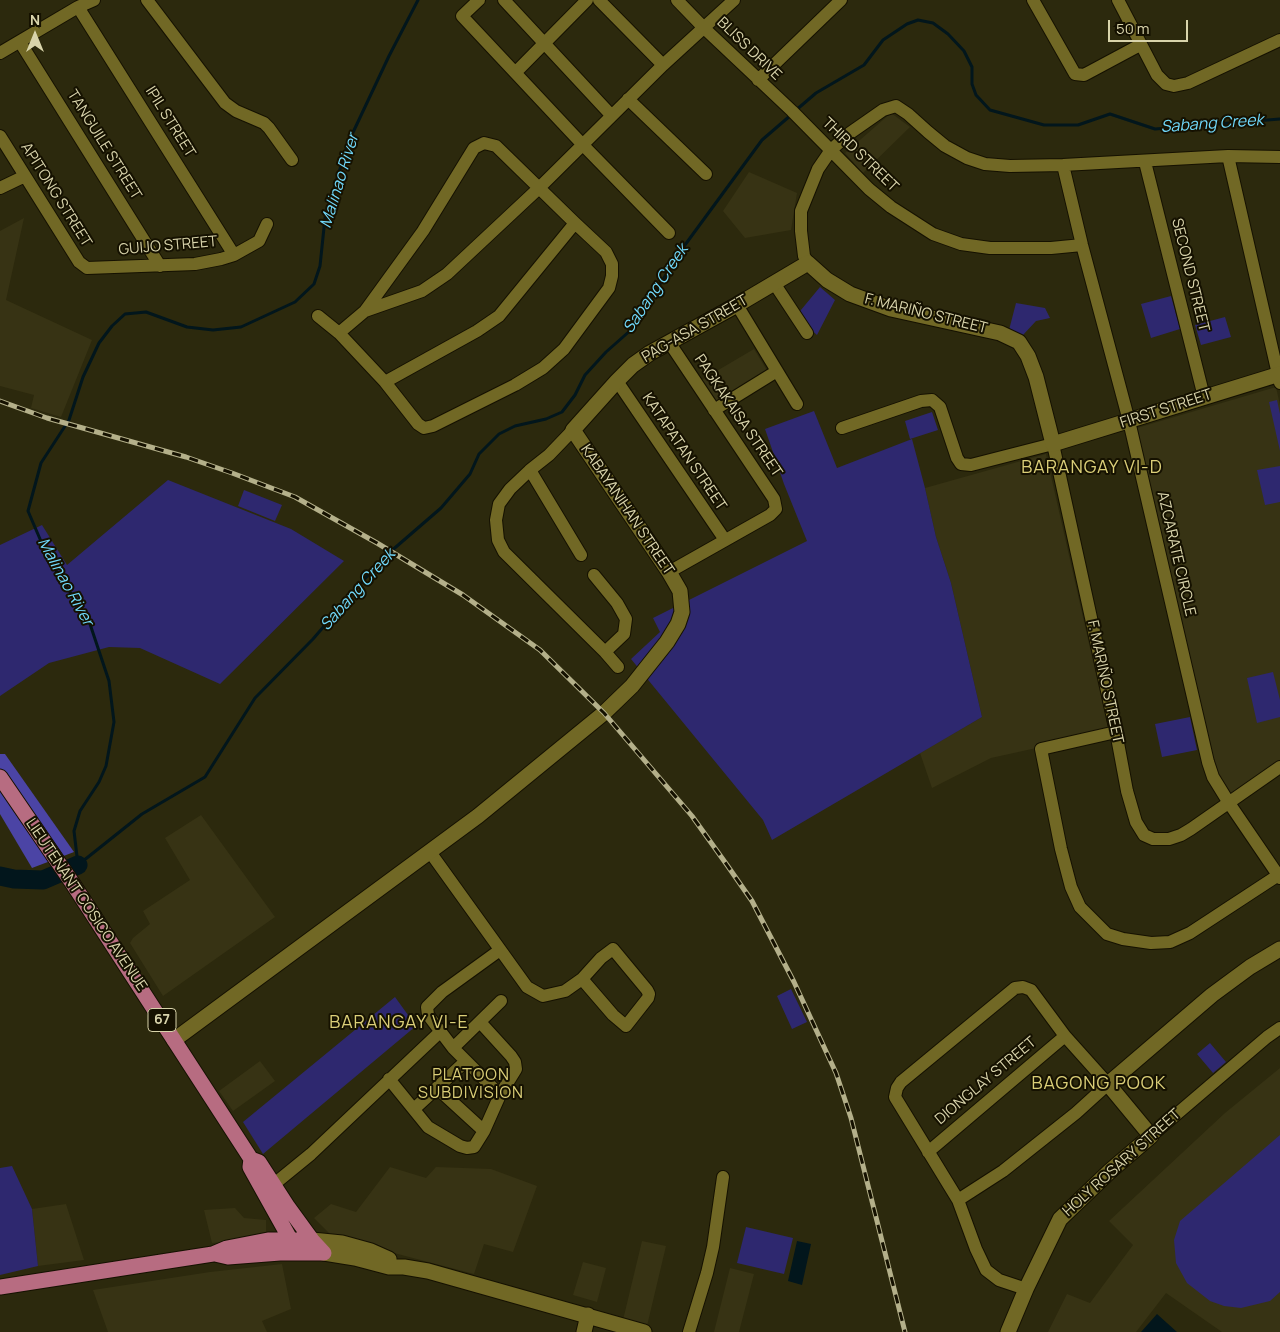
<!DOCTYPE html>
<html>
<head>
<meta charset="utf-8">
<style>
  body { margin:0 }
  #map { position:relative; width:1280px; height:1332px; overflow:hidden; background:#2c290d; font-family:Manrope,sans-serif }
  canvas { display:block }
  .north { position:absolute; left:10px; top:10px; width:50px; height:50px; -webkit-text-stroke:4px #151100; paint-order:stroke; rotate:0deg; font-size:14px; font-weight:700; line-height:20px; text-align:center; color:#d9d4ab }
  .north::after { content:''; display:block; margin:auto; width:18px; height:22px; background:#d9d4ab; clip-path:polygon(50% 0,100% 100%,50% 72%,0 100%) }
  .scale { position:absolute; left:1108px; top:20px; width:80px; height:22px; box-sizing:border-box; border:2px solid #d9d4ab; border-top:0; padding-left:6px; font-size:15px; line-height:18px; white-space:nowrap; color:#d9d4ab; -webkit-text-stroke:4px #151100; paint-order:stroke }
</style>
</head>
<body>
<div id="map">
<canvas width="1280" height="1332"></canvas>
<div class="north">N</div>
<div class="scale">50 m</div>
</div>
<script>
const ctx = document.querySelector('canvas').getContext('2d');
ctx.lineJoin = 'round';
function paint(path, color) {
  ctx.fillStyle = color;
  ctx.fill(path, 'evenodd');
}
function poly(rows) {
  const path = new Path2D();
  for (const r of rows) {
    path.moveTo(r[0], r[1]);
    for (let i = 2; i < r.length; i += 2) path.lineTo(r[i], r[i + 1]);
  }
  return path;
}
function trace(path, color, width, dash) {
  ctx.strokeStyle = color;
  ctx.lineWidth = width;
  ctx.lineCap = dash ? 'butt' : 'round';
  ctx.setLineDash(dash || []);
  ctx.stroke(path);
}
function write(font, color, halo, rows, align = 'center') {
  ctx.font = font + ' Manrope,sans-serif';
  ctx.lineWidth = 4;
  ctx.setLineDash([]);
  ctx.textBaseline = 'middle';
  ctx.strokeStyle = halo;
  ctx.fillStyle = color;
  for (const [text, x, y, turn = 0] of rows) {
    ctx.save();
    ctx.translate(x, y);
    ctx.rotate((+turn || 0) * Math.PI / 180);
    ctx.textAlign = isNaN(turn) ? turn : align;
    if (halo) ctx.strokeText(text, 0, 0);
    ctx.fillText(text, 0, 0);
    ctx.restore();
  }
}
paint(poly([
  [891,113,910,127,863,173,845,153],
  [749,172,797,193,791,230,745,238,723,211],
  [24,218,6,300,92,340,61,417,31,408,34,395,0,386,0,231],
  [754,349,768,372,712,406,698,382],
  [1276,387,1280,405,1280,761,1228,800,1212,778,1137,428],
  [1046,454,1109,732,991,758,932,788,920,753,982,717,951,583,936,537,925,488],
  [201,815,275,917,163,996,130,943,133,938,150,924,143,911,190,880,165,838],
  [260,1061,275,1081,233,1111,219,1091],
  [1280,1068,1280,1332,1222,1332,1166,1293,1136,1332,1048,1332,1067,1294,1090,1303,1133,1245,1109,1221,1225,1113],
  [390,1167,426,1178,436,1167,491,1169,537,1186,513,1252,484,1244,474,1274,333,1237,314,1218,331,1204,356,1212],
  [66,1204,84,1260,38,1266,32,1209],
  [235,1208,244,1218,266,1220,266,1234,259,1239,212,1243,204,1210],
  [642,1241,666,1246,647,1326,623,1320],
  [583,1262,606,1268,597,1302,573,1295],
  [282,1264,291,1309,262,1321,267,1332,108,1332,93,1290,210,1272],
  [730,1268,754,1274,739,1332,714,1332]
]), '#373314');
paint(poly([
  [820,287,835,300,817,335,796,316],
  [1171,296,1180,329,1151,338,1141,304],
  [1016,303,1045,308,1050,318,1036,321,1023,335,1009,330],
  [1225,317,1231,337,1201,345,1195,325],
  [1277,400,1280,414,1280,451,1269,402],
  [814,411,837,468,912,439,925,488,936,537,951,583,982,717,772,840,763,820,631,659,660,632,653,618,807,541,784,484,765,429],
  [932,412,938,430,910,439,905,421],
  [1280,466,1280,502,1265,505,1257,470],
  [168,480,291,529,344,561,220,684,140,648,109,647,49,663,0,696,0,545,42,525,67,565],
  [244,490,282,505,275,521,238,506],
  [1273,672,1280,700,1280,717,1257,723,1247,678],
  [1190,717,1197,750,1162,757,1155,724],
  [791,989,807,1022,792,1029,777,996],
  [395,997,416,1026,263,1154,243,1122],
  [1210,1043,1226,1062,1213,1073,1197,1054],
  [1280,1135,1280,1292,1270,1301,1241,1308,1224,1306,1210,1301,1187,1283,1176,1263,1174,1240,1180,1221],
  [12,1166,32,1209,38,1266,0,1275,0,1168],
  [746,1227,793,1238,784,1274,737,1263]
]), '#2e286f');
paint(poly([
  [0,754,5,754,74,852,32,868,0,814]
]), '#4b44a5');
paint(poly([
  [797,1241,811,1244,802,1285,788,1281],
  [1157,1314,1177,1332,1141,1332]
]), '#02161c');
trace(poly([
  [795,111,816,93,864,65,883,40,907,24,918,20,933,23,948,34,964,51,972,67,972,84,976,95,990,110,1044,125,1078,125,1110,114,1155,129,1280,119],
  [78,865,142,814,205,777,255,698,313,639,382,559,441,508,470,474,479,454,499,434,515,426,546,419,562,412,575,395,585,375,606,352,632,329,682,249,762,140,791,115],
  [78,865,74,831,80,811,99,782,106,766,114,722,109,681,89,621,49,560,28,511,41,463,69,420,83,377,99,343,112,326,125,314,146,312,187,327,213,330,241,327,295,302,314,284,320,266,325,218,348,143,389,56,418,0]
]), '#02161c', 3);
trace(poly([
  [0,876,14,879,43,880,78,865]
]), '#02161c', 19);
const street = poly([
  [147,0,225,103,236,111,264,123,269,128,292,160],
  [479,0,462,16,582,144,669,233],
  [504,0,611,115],
  [599,0,663,65],
  [677,0,704,28,792,111,869,189,891,207,933,234,961,244,990,248,1051,248,1082,245],
  [1033,0,1075,74,1084,75,1140,45],
  [1118,0,1157,75,1166,84,1174,86,1188,83,1280,40],
  [78,7,234,255],
  [20,42,160,266],
  [0,53,78,7,94,0],
  [516,72,587,0],
  [758,80,841,0],
  [628,99,706,174],
  [0,136,79,262,87,268,195,264,221,259,234,255,259,241,267,224],
  [1228,156,1280,383],
  [1145,162,1204,397],
  [1063,165,1082,245,1129,421,1208,762,1213,777,1229,803,1280,878],
  [0,188,25,176],
  [808,263,804,256,801,231,801,211,818,169,831,150,850,133,883,110,896,106,908,114,928,132,945,146,967,158,985,164,1010,166,1063,165,1228,156,1280,157],
  [774,283,807,333],
  [737,305,797,404],
  [318,316,339,333,385,382,418,424,424,428,433,426,515,385,543,368,564,349,609,288,612,276,612,264,606,252,575,223,496,146,484,143,474,148,423,231,365,311],
  [339,333,365,311,422,291,447,274,539,188,663,65,734,0],
  [617,381,725,540],
  [385,382,477,331,499,316,575,223],
  [714,410,777,371],
  [842,428,921,401,932,400,940,407,957,458,961,464,971,465,1053,444,1116,732,1127,791,1136,822,1144,835,1153,839,1169,839,1181,835,1191,829,1280,767],
  [573,430,549,455,530,470,510,489,499,504,496,520,498,540,504,552,605,652,618,667],
  [530,470,581,555],
  [669,572,770,515,776,509,774,499,669,342],
  [594,575,617,603,626,619,624,634,605,652],
  [1116,732,1041,749,1061,849,1071,887,1080,907,1107,934,1123,939,1151,943,1170,942,1190,933,1280,874],
  [430,852,527,987,543,996,565,991,582,979,601,958,613,949,647,990,649,994,648,998,626,1026,613,1015,582,979],
  [500,950,442,992,427,1007,428,1015,453,1048,500,1095],
  [453,1048,501,1001],
  [389,1079,428,1127,460,1146,467,1148,474,1147,484,1131,500,1095,516,1069,515,1062,511,1056,480,1022],
  [437,1088,484,1131],
  [414,1109,466,1061],
  [1151,1136,1267,1037,1280,1028],
  [928,1152,1065,1036],
  [273,1185,311,1154,440,1032],
  [958,1200,1003,1171,1076,1113,1108,1084,1065,1036,1031,990,1023,987,1015,988,901,1082,897,1088,895,1097,958,1200,976,1249,986,1270,999,1280,1026,1289],
  [689,1332,707,1273,713,1247,723,1177]
]);
const secondary = poly([
  [174,1040,478,816,604,713,632,686,667,642,678,624,682,612,680,591,669,572,573,430,617,381,633,365,650,353,737,305,808,263,827,280,850,294,891,309,1000,333,1019,342,1028,356,1036,377,1053,444,1280,374],
  [312,1240,342,1243,371,1251,389,1259],
  [324,1253,355,1258,389,1267,404,1267,428,1271,644,1332],
  [584,1332,588,1315],
  [1008,1332,1026,1289,1060,1219,1110,1171,1151,1136,1108,1084,1212,995,1250,967,1280,949]
]);
const primary = poly([
  [0,777,71,881,251,1159,259,1162,288,1207,312,1240,324,1253],
  [251,1159,250,1167,294,1246],
  [215,1254,228,1257,280,1253,324,1253],
  [0,1287,213,1254,227,1248,268,1240,312,1240]
]);
trace(street, '#151100', 14);
trace(secondary, '#151100', 17);
trace(primary, '#151100', 17);
trace(street, '#716825', 12);
trace(secondary, '#716825', 15);
trace(primary, '#b76c81', 15);
const rail = poly([
  [0,401,47,418,186,457,232,473,295,497,377,543,463,595,540,650,604,713,692,816,727,865,752,901,794,982,836,1073,851,1118,905,1332]
]);
trace(rail, '#b4b08a', 5);
trace(rail, '#151100', 3, [9]);
for (const [x, y, w] of [
  [162,1020,28]
]) {
  const box = new Path2D();
  box.roundRect(x - w / 2, y - 11.5, w, 23, 4);
  ctx.fillStyle = '#151100';
  ctx.fill(box);
  trace(box, '#d9d4ab', 1);
}
write('bold 14px', '#d9d4ab', null, [
  ["67",162,1020]
]);
write('15px', '#d9d4ab', '#151100', [
  ["BLISS DRIVE",749,49,44],
  ["IPIL STREET",170,122,58],
  ["TANGUILE STREET",104,145,58],
  ["THIRD STREET",860,155,44],
  ["APITONG STREET",56,195,58],
  ["GUIJO STREET",168,246,-5],
  ["SECOND STREET",1190,275,76],
  ["F. MARIÑO STREET",926,314,14],
  ["PAG-ASA STREET",695,329,-30],
  ["FIRST STREET",1166,409,-18],
  ["PAGKAKAISA STREET",738,416,56],
  ["KATAPATAN STREET",684,452,56],
  ["KABAYANIHAN STREET",627,510,56],
  ["AZCARATE CIRCLE",1176,554,77],
  ["F. MARIÑO STREET",1105,682,78],
  ["LIEUTENANT COSICO AVENUE",86,905,56],
  ["DIONGLAY STREET",986,1081,-40],
  ["HOLY ROSARY STREET",1122,1163,-42]
]);
write('italic 16px', '#71dafc', '#151100', [
  ["Sabang Creek",1212,124,-4],
  ["Malinao River",340,181,-73],
  ["Sabang Creek",656,289,-56],
  ["Malinao River",65,582,61],
  ["Sabang Creek",358,590,-48]
]);
ctx.letterSpacing = '1px';
write('16px', '#dbcf78', '#151100', [
  ["PLATOON",471,1076],
  ["SUBDIVISION",471,1094]
]);
ctx.letterSpacing = '0px';
ctx.letterSpacing = '1px';
write('18px', '#dbcf78', '#151100', [
  ["BARANGAY VI-D",1092,468],
  ["BARANGAY VI-E",399,1023],
  ["BAGONG POOK",1099,1084]
]);
ctx.letterSpacing = '0px';
</script>
</body>
</html>
